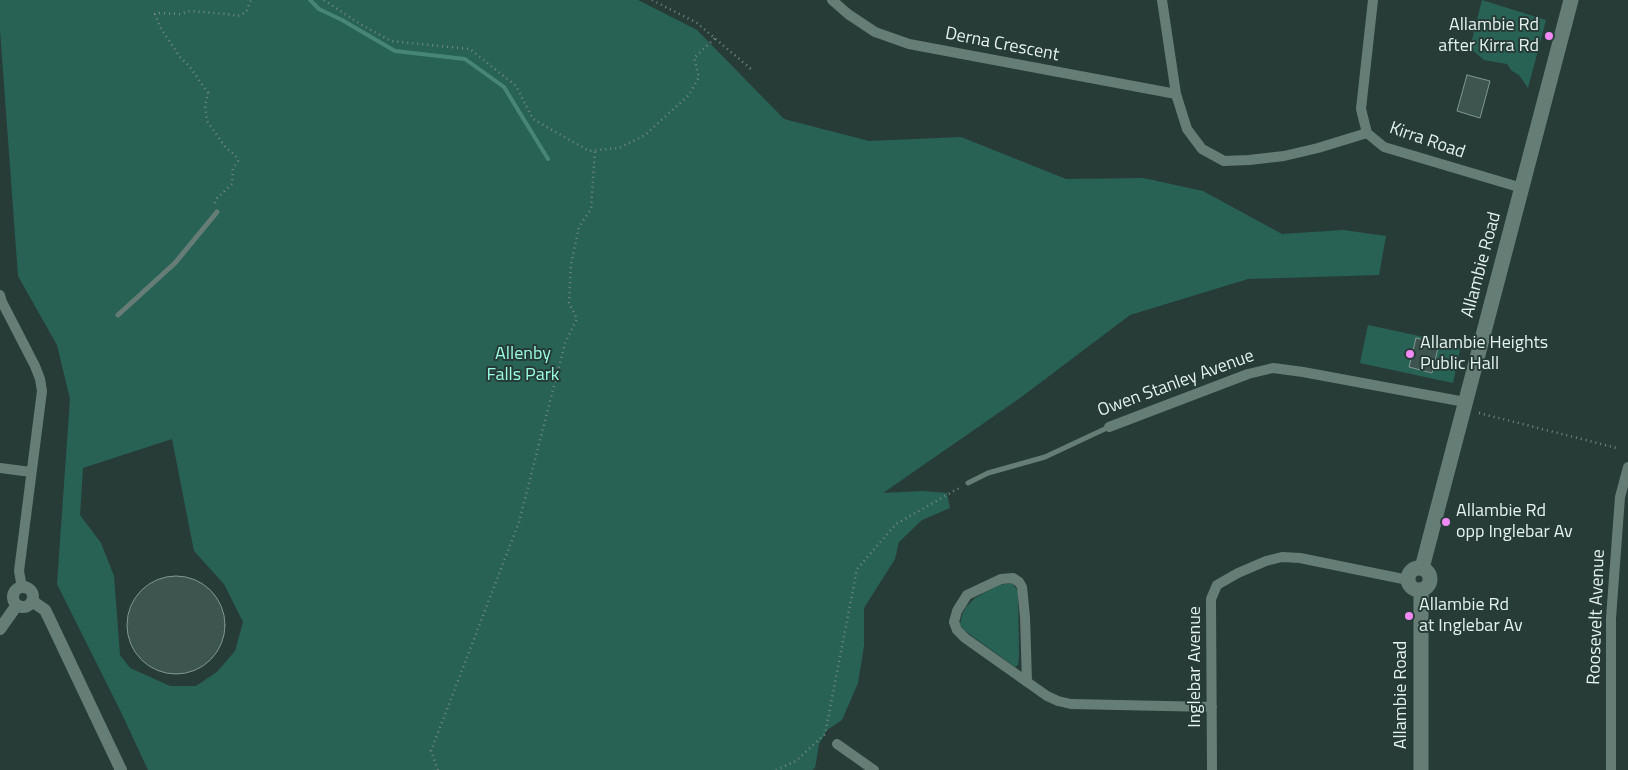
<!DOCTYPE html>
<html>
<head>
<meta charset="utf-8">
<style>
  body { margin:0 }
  canvas { display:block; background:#273c37 }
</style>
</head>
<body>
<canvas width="1628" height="770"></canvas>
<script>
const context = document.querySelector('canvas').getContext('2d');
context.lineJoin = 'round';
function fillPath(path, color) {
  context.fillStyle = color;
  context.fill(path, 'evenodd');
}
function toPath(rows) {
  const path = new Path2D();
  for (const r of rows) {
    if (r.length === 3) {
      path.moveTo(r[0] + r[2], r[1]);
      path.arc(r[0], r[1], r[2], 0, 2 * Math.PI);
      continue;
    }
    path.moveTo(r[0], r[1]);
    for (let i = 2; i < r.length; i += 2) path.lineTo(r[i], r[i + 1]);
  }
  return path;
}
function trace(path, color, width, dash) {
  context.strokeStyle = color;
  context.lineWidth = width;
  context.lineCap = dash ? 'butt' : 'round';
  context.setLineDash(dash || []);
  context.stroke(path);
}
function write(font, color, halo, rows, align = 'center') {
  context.font = font + ' "Titillium Web",sans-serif';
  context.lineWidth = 4;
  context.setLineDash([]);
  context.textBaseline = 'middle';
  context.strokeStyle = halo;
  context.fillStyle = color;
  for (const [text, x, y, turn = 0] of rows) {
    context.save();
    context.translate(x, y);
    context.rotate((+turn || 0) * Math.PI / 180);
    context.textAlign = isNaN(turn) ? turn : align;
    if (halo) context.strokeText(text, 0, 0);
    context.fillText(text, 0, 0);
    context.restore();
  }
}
fillPath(toPath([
  [0,0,638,0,697,30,784,119,869,141,961,137,1066,179,1143,178,1203,191,1282,234,1343,230,1386,236,1379,275,1248,279,1130,315,1020,398,883,493,923,491,947,493,950,508,922,520,899,542,895,559,864,608,864,646,858,683,842,720,827,730,825,734,819,744,815,768,812,770,148,770,121,712,57,584,70,399,57,345,18,276,0,30],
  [172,439,194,551,224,584,243,622,235,651,217,672,196,686,170,686,130,668,120,655,114,576,101,543,80,515,83,468],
  [1482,0,1546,20,1528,88,1519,75,1512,71,1507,64,1484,60,1470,48],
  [1368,325,1461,345,1453,383,1360,363],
  [1012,583,1018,591,1019,655,1018,665,1015,667,964,630,960,624,962,615,966,607,975,598,999,585]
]), '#286255');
trace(toPath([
  [310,0,319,9,342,20,395,51,465,59,504,87,548,159]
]), '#478677', 4);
const building = toPath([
  [1467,75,1490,81,1480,118,1457,111,1467,75],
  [1416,338,1439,344,1432,373,1409,367,1416,338],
  [176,625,49]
]);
fillPath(building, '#3e544e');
trace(building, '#809791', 1);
trace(toPath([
  [324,0,360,24,391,41,470,49,516,86,533,119,589,151,619,148,645,135,689,95,699,77,694,58,715,38],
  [652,0,697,23,751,69],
  [215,203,216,199,232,184,233,169,238,161,235,155,226,148,207,121,205,106,208,93,190,67,180,57,160,27,155,14,159,13,180,14,190,11,227,14,238,16,246,12,251,0],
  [1479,413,1617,448],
  [438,770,431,751,519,522,565,343,577,319,569,303,571,264,579,227,591,209,595,151],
  [776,770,796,761,825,734,857,569,896,524,961,487]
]), '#758783', 2.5, [1, 4]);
trace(toPath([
  [118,315,175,263,217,212],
  [968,483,988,473,1045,457,1109,427]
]), '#667d76', 5);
trace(toPath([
  [832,0,848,14,875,32,909,44,1176,94],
  [1162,0,1176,94,1187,129,1202,149,1224,161,1249,160,1284,156,1318,148,1367,133],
  [1373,0,1361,109,1367,133,1384,147,1522,188],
  [0,295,2,302,35,366,40,379,42,391,19,571,22,588],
  [1109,427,1248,374,1273,368,1303,372,1465,402],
  [0,468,31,472],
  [1027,682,1025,617,1022,587,1019,582,1013,578,1001,579,967,595,957,611,954,622,957,630,965,638,1047,696,1058,701,1071,704,1212,707],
  [837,744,874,770],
  [1212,770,1211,599,1217,585,1238,573,1266,561,1282,557,1300,558,1408,580],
  [1611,770,1611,618,1620,497,1628,467]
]), '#667d76', 10);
trace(toPath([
  [23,597,10],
  [32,601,45,610,49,618,121,770],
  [0,629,17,605]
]), '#667d76', 12);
trace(toPath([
  [1422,568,1571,0],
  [1419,579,11],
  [1421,590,1421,770]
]), '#667d76', 15);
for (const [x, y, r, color] of [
  [1549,36,5,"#f18af5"],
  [1410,354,5,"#f18af5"],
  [1446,522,5,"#f18af5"],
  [1409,616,5,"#f18af5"]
]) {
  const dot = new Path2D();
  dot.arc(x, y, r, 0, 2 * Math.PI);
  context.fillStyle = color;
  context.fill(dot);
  trace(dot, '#273c37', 2);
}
write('18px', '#e4f1ed', '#273c37', [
  ["Allambie Rd",1539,26,"right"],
  ["after Kirra Rd",1539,47,"right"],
  ["Allambie Heights",1420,344],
  ["Public Hall",1420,365],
  ["Allambie Rd",1456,512],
  ["opp Inglebar Av",1456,533],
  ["Allambie Rd",1419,606],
  ["at Inglebar Av",1419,627]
], 'left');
write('18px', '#e4f1ed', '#273c37', [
  ["Derna Crescent",1002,45,11],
  ["Kirra Road",1427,141,19],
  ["Allambie Road",1482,265,-75],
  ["Owen Stanley Avenue",1176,384,-20],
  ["Roosevelt Avenue",1597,617,-88],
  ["Inglebar Avenue",1196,667,-90],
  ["Allambie Road",1402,695,-90]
]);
write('18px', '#99fbe2', '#273c37', [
  ["Allenby",523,355],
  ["Falls Park",523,376]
]);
</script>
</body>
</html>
